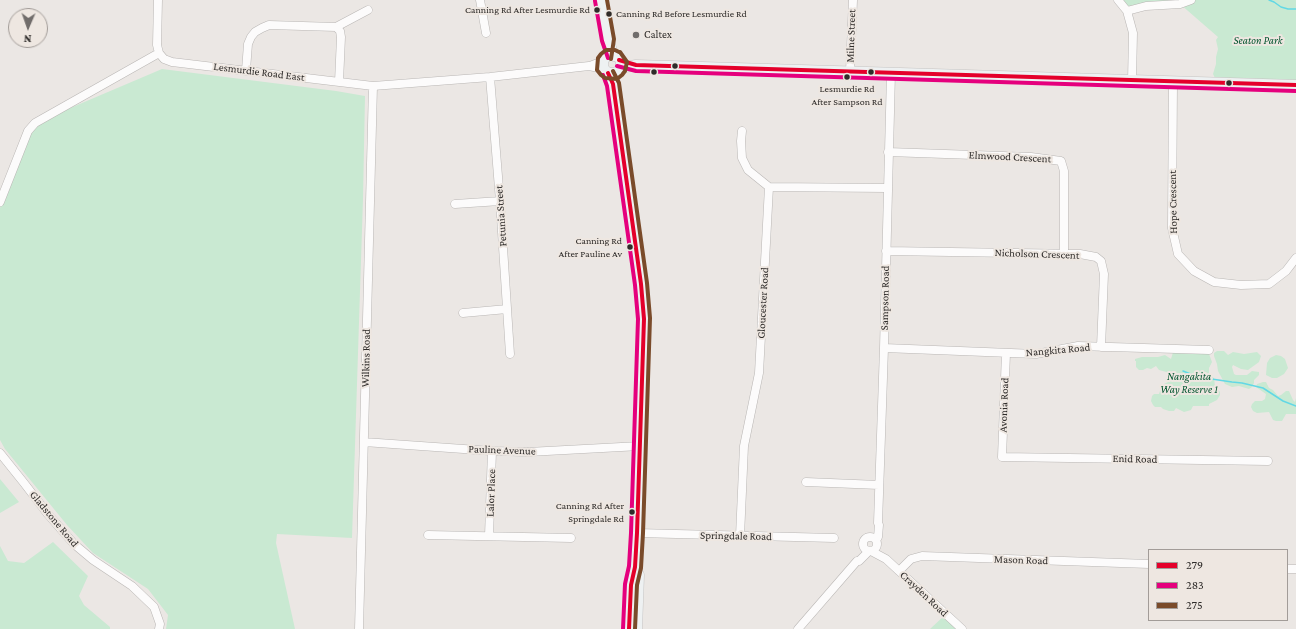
<!DOCTYPE html>
<html>
<head>
<meta charset="utf-8">
<style>
  body { margin:0 }
  #map { position:relative; width:1296px; height:629px; overflow:hidden; background:#ebe7e4; font-family:"Crimson Pro",serif }
  canvas { display:block }
  .legend { position:absolute; left:1148px; top:549px; width:140px; height:72px; box-sizing:border-box; background:#eee7e1; border:1px solid #a29c98; margin:0; padding:5px 7px; list-style:none; font-size:12px; color:#2f2c2a }
  .legend li { display:flex; align-items:center; gap:8px; height:20px }
  .legend b { width:20px; border:1px solid #a29c98 }
  .north { position:absolute; left:8px; top:8px; width:40px; height:40px; box-sizing:border-box; background:#eee7e1; border:1px solid #a29c98; border-radius:50%; rotate:182deg; font-size:11px; font-weight:700; line-height:16px; text-align:center; color:#2f2c2a }
  .north::after { content:''; display:block; margin:auto; width:14px; height:18px; background:#716d6b; clip-path:polygon(50% 0,100% 100%,50% 72%,0 100%) }
</style>
</head>
<body>
<div id="map">
<canvas width="1296" height="629"></canvas>
<ul class="legend">
<li><b style="height:5px;background:#e4002b"></b>279</li>
<li><b style="height:5px;background:#e5007d"></b>283</li>
<li><b style="height:5px;background:#7a4b2a"></b>275</li>
</ul>
<div class="north">N</div>
</div>
<script>
const context = document.querySelector('canvas').getContext('2d');
context.lineJoin = 'round';
function fillPath(path, color) {
  context.fillStyle = color;
  context.fill(path, 'evenodd');
}
function toPath(rows) {
  const path = new Path2D();
  for (const r of rows) {
    if (r.length === 3) {
      path.moveTo(r[0] + r[2], r[1]);
      path.arc(r[0], r[1], r[2], 0, 2 * Math.PI);
      continue;
    }
    path.moveTo(r[0], r[1]);
    for (let i = 2; i < r.length; i += 2) path.lineTo(r[i], r[i + 1]);
  }
  return path;
}
function trace(path, color, width, dash) {
  context.strokeStyle = color;
  context.lineWidth = width;
  context.lineCap = dash ? 'butt' : 'round';
  context.setLineDash(dash || []);
  context.stroke(path);
}
function write(font, color, halo, rows, align = 'center') {
  context.font = font + ' "Crimson Pro",serif';
  context.lineWidth = 4;
  context.setLineDash([]);
  context.textBaseline = 'middle';
  context.strokeStyle = halo;
  context.fillStyle = color;
  for (const [text, x, y, turn = 0] of rows) {
    context.save();
    context.translate(x, y);
    context.rotate((+turn || 0) * Math.PI / 180);
    context.textAlign = isNaN(turn) ? turn : align;
    if (halo) context.strokeText(text, 0, 0);
    context.fillText(text, 0, 0);
    context.restore();
  }
}
fillPath(toPath([
  [1118,0,1296,0,1296,85,1216,80,1213,74,1216,64,1216,57,1218,49,1216,40,1218,37,1180,4,1127,11],
  [162,69,336,91,365,96,363,199,352,538,277,534,276,543,295,629,166,629,168,615,148,589,93,553,67,525,5,449,0,440,0,208,35,123],
  [1174,349,1209,350,1209,354,1212,362,1209,368,1209,375,1214,378,1215,386,1220,392,1220,395,1217,400,1209,404,1209,406,1193,406,1191,410,1184,412,1176,408,1174,411,1169,411,1163,409,1161,407,1155,407,1153,405,1151,401,1152,396,1154,394,1159,394,1162,385,1168,382,1170,373,1159,370,1156,366,1151,369,1147,368,1143,370,1139,370,1136,367,1136,361,1135,361,1135,359,1142,357,1158,357,1165,355,1171,359],
  [1217,351,1224,351,1228,355,1233,352,1244,354,1257,352,1261,356,1259,362,1248,370,1241,369,1233,365,1232,367,1234,374,1236,375,1247,375,1252,371,1259,372,1259,375,1254,380,1254,383,1252,387,1249,389,1239,386,1232,387,1225,384,1218,371,1217,364,1214,356,1214,353],
  [1276,355,1281,356,1285,359,1288,368,1284,374,1277,378,1272,378,1266,375,1267,363,1270,358],
  [1263,382,1266,382,1269,388,1273,390,1278,396,1281,395,1286,391,1289,391,1293,400,1295,402,1296,398,1296,414,1286,414,1282,421,1276,421,1273,420,1269,412,1257,413,1253,411,1251,407,1252,404,1255,401,1262,401,1265,399,1266,394,1256,387,1257,384],
  [0,479,19,502,0,513],
  [53,542,88,576,79,596,84,605,110,627,110,629,0,629,0,546,8,561,24,563],
  [945,615,961,629,930,629]
]), '#c9e9d2');
trace(toPath([
  [1269,0,1274,2,1281,7,1288,9,1296,9],
  [1183,371,1198,377,1232,382,1242,383,1263,388,1283,401,1296,406]
]), '#62d8e5', 1.5);
const minor = toPath([
  [158,0,157,45,159,53],
  [480,0,486,33],
  [1118,0,1127,11,1133,33,1132,81],
  [1127,11,1146,6,1180,4,1191,0],
  [590,66,603,61],
  [246,70,248,44,251,37,255,32,262,28,269,25,336,27],
  [850,72,853,0],
  [490,77,500,201,510,354],
  [339,82,341,37,340,31,336,27,368,10],
  [1173,82,1172,228,1178,254,1194,271,1214,282,1241,285,1269,284,1286,271,1296,258],
  [742,131,741,141,742,158,748,170,769,187],
  [888,152,1031,157,1061,161,1064,171,1064,254],
  [0,202,28,131,35,123,159,53,164,59,172,62,373,86,490,77,589,66,604,69],
  [455,204,500,201],
  [886,251,1080,254,1096,257,1101,261,1104,274,1101,347],
  [463,313,507,309],
  [884,348,1036,354,1078,346,1209,350],
  [1006,353,1002,457,1268,461],
  [364,442,492,451,528,452,640,446],
  [0,453,24,483,47,513,74,544,93,560,132,586,154,607,160,624,159,629],
  [806,482,879,485],
  [637,533,834,538],
  [428,535,571,538],
  [489,536,492,451],
  [740,536,744,446,759,373,769,187,887,188],
  [870,544,7],
  [876,540,878,537,879,525,878,523,884,348,891,73],
  [871,551,886,559,962,629],
  [1287,569,1296,569],
  [899,571,911,559,922,556,1149,564],
  [359,629,373,86],
  [798,629,857,561,859,561,869,551]
]);
const major = toPath([
  [601,0,608,39,614,56],
  [612,64,9],
  [620,68,636,65,1296,85],
  [608,73,613,84,641,284,644,319,637,533,635,567,632,576,631,585,629,629],
  [635,567,639,575,637,629]
]);
trace(minor, '#b9b6b4', 9);
trace(major, '#c6c4c3', 11);
trace(minor, '#fcfbfb', 8);
trace(major, '#eef1f2', 10);
trace(toPath([
  [619,60,636,65,1296,85],
  [608,73,613,84,641,284,644,319,637,533,635,567,631,585,629,629]
]), '#e4002b', 4);
trace(toPath([
  [595,1,602,41,608,58],
  [617,66,636,71,1296,91],
  [603,75,607,86,635,285,638,319,631,533,629,566,625,584,623,629]
]), '#e5007d', 4);
trace(toPath([
  [607,0,614,39,611,59],
  [619,52,615,50,606,50,601,54,598,58,597,70,601,75,605,78,617,79,622,75,625,71,627,62,620,52],
  [613,71,619,83,647,283,650,318,643,533,641,568,637,585,635,629]
]), '#7a4b2a', 4);
for (const [x, y, r, color] of [
  [597,10,3.5,"#2f2c2a"],
  [609,14,3.5,"#2f2c2a"],
  [636,35,4,"#716d6b"],
  [675,66,3.5,"#2f2c2a"],
  [654,72,3.5,"#2f2c2a"],
  [871,72,3.5,"#2f2c2a"],
  [847,77,3.5,"#2f2c2a"],
  [1229,83,3.5,"#2f2c2a"],
  [630,247,3.5,"#2f2c2a"],
  [632,512,3.5,"#2f2c2a"]
]) {
  const dot = new Path2D();
  dot.arc(x, y, r, 0, 2 * Math.PI);
  context.fillStyle = color;
  context.fill(dot);
  trace(dot, '#eee7e1', 1.5);
}
write('10px', '#2f2c2a', '#eee7e1', [
  ["Canning Rd After Lesmurdie Rd",590,10],
  ["Canning Rd Before Lesmurdie Rd",616,14,"left"],
  ["Lesmurdie Rd",847,89,"center"],
  ["After Sampson Rd",847,102,"center"],
  ["Canning Rd",622,241],
  ["After Pauline Av",622,254],
  ["Canning Rd After",624,506],
  ["Springdale Rd",624,519]
], 'right');
write('11px', '#2f2c2a', '#eee7e1', [
  ["Caltex",644,35]
], 'left');
write('11px', '#2f2c2a', '#eee7e1', [
  ["Milne Street",851,36,-88],
  ["Lesmurdie Road East",259,72,7],
  ["Elmwood Crescent",1010,157,3],
  ["Hope Crescent",1173,202,-91],
  ["Petunia Street",501,216,-94],
  ["Nicholson Crescent",1037,254,2],
  ["Sampson Road",885,298,-89],
  ["Gloucester Road",763,303,-87],
  ["Nangkita Road",1058,350,-5],
  ["Wilkins Road",366,358,-89],
  ["Avonia Road",1004,405,-88],
  ["Pauline Avenue",502,450,2],
  ["Enid Road",1135,459,1],
  ["Lalor Place",491,493,-88],
  ["Gladstone Road",54,519,50],
  ["Springdale Road",736,536,1],
  ["Mason Road",1021,560,2],
  ["Crayden Road",924,594,43]
]);
write('italic 11px', '#02552f', '#eee7e1', [
  ["Seaton Park",1258,41],
  ["Nangakita",1189,377],
  ["Way Reserve 1",1189,390]
]);
</script>
</body>
</html>
